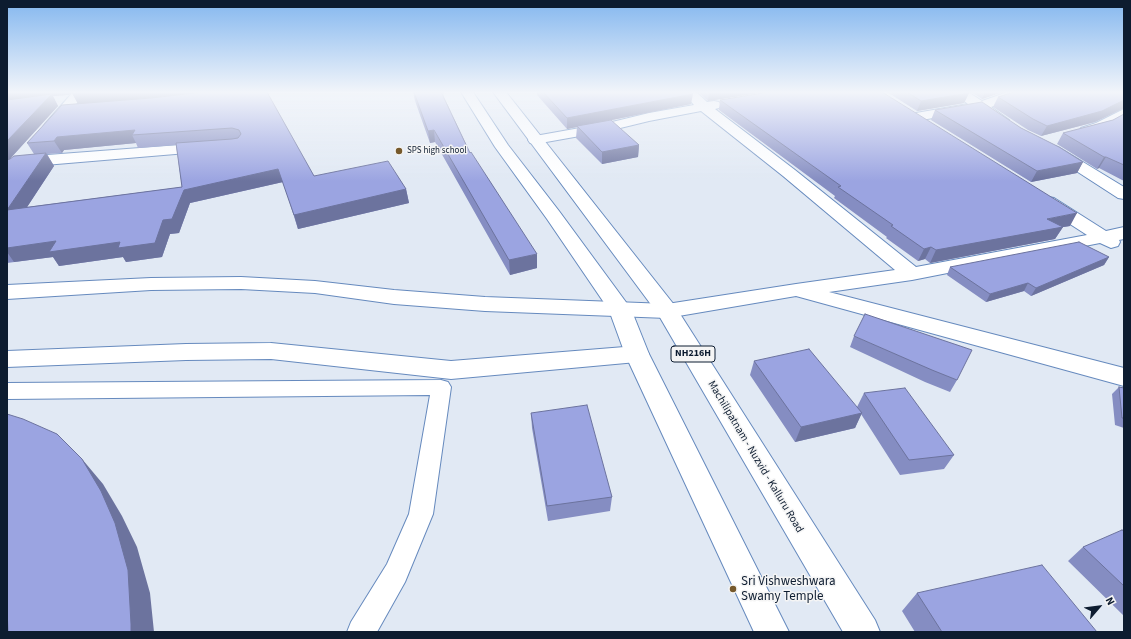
<!DOCTYPE html>
<html>
<head>
<meta charset="utf-8">
<style>
  body { margin:0 }
  #map { position:relative; width:1131px; height:639px; overflow:hidden; background:#e1e9f4; font-family:"Source Sans 3",sans-serif }
  canvas { display:block }
  .frame { position:absolute; inset:0; border:8px solid #0d1c30; pointer-events:none }
  .north { position:absolute; left:1079px; top:587px; width:40px; height:40px; -webkit-text-stroke:3px #f5f5f5; paint-order:stroke; rotate:62deg; font-size:11px; font-weight:700; line-height:16px; text-align:center; color:#0d1c30 }
  .north::after { content:''; display:block; margin:auto; width:14px; height:18px; background:#0d1c30; clip-path:polygon(50% 0,100% 100%,50% 72%,0 100%) }
</style>
</head>
<body>
<div id="map">
<canvas width="1131" height="639"></canvas>
<div class="frame"></div>
<div class="north">N</div>
</div>
<script>
const context = document.querySelector('canvas').getContext('2d');
context.lineJoin = 'round';
function toPath(rows) {
  const path = new Path2D();
  for (const r of rows) {
    path.moveTo(r[0], r[1]);
    for (let i = 2; i < r.length; i += 2) path.lineTo(r[i], r[i + 1]);
  }
  return path;
}
function trace(path, color, width, dash) {
  context.strokeStyle = color;
  context.lineWidth = width;
  context.lineCap = dash ? 'butt' : 'round';
  context.setLineDash(dash || []);
  context.stroke(path);
}
function fillPath(path, color) {
  context.fillStyle = color;
  context.fill(path, 'evenodd');
}
function write(font, color, halo, rows, align = 'center') {
  context.font = font + ' "Source Sans 3",sans-serif';
  context.lineWidth = 3;
  context.setLineDash([]);
  context.textBaseline = 'middle';
  context.strokeStyle = halo;
  context.fillStyle = color;
  for (const [text, x, y, turn = 0] of rows) {
    context.save();
    context.translate(x, y);
    context.rotate((+turn || 0) * Math.PI / 180);
    context.textAlign = isNaN(turn) ? turn : align;
    if (halo) context.strokeText(text, 0, 0);
    context.fillText(text, 0, 0);
    context.restore();
  }
}
const service = toPath([
  [441,380,448,382,451,387,433,514,405,582,377,632,347,632,351,622,387,564,409,514,430,395,7,399,7,383,441,380]
]);
const minor = toPath([
  [73,92,86,92,55,130,50,131,45,130,43,127,45,124,73,92],
  [683,92,696,92,707,102,714,101,719,102,721,105,719,108,715,109,795,170,916,267,1087,235,1042,206,1039,202,1042,198,1048,197,1054,198,1106,231,1124,227,1124,239,1119,240,1120,242,1118,246,1111,248,1100,243,912,280,829,292,1124,368,1124,386,796,296,667,318,485,311,394,304,315,293,241,289,151,290,7,299,7,285,151,278,241,277,315,281,394,290,485,297,667,304,796,284,895,270,783,176,701,111,649,121,608,131,535,144,530,143,528,140,530,137,535,136,608,123,649,113,694,105,683,92],
  [953,92,968,92,982,101,1008,92,1027,92,1026,95,991,107,1009,120,1007,123,1002,124,997,123,978,110,916,121,911,120,909,117,911,114,916,113,968,104,953,92],
  [1124,109,1124,119,1106,129,1086,135,1081,134,1079,131,1081,128,1096,123,1124,109],
  [206,143,211,145,214,148,211,151,21,167,15,165,13,162,15,159,21,157,206,143],
  [1055,146,1060,148,1124,187,1124,199,1118,198,1050,154,1047,151,1050,148,1055,146],
  [271,343,451,361,637,346,645,348,649,354,645,360,637,362,451,379,271,359,186,360,7,367,7,351,186,344,271,343]
]);
const trunk = toPath([
  [461,92,473,92,508,145,559,211,631,309,649,354,789,632,754,632,625,354,609,310,547,219,495,147,461,92],
  [493,92,506,92,675,306,875,620,880,632,843,632,658,314,493,92]
]);
trace(service, '#668abe', 2);
trace(minor, '#668abe', 2);
trace(trunk, '#668abe', 2);
fillPath(service, '#fff');
fillPath(minor, '#fff');
fillPath(trunk, '#fff');
fillPath(toPath([
  [7,92,69,95,53,96,58,106,9,160,34,154,27,143,78,103,72,93,267,92,314,176,406,189,409,203,298,229,283,182,190,203,179,233,170,234,162,257,126,262,123,257,59,266,53,257,7,263],
  [136,143,138,148,176,145,182,187,27,207,54,166,47,154,62,153,64,150],
  [413,92,443,92,444,97,470,153,537,268,510,275,435,142,430,143,415,101],
  [537,92,691,92,691,104,607,121,639,145,638,157,602,164,576,138,577,127,567,129,537,95],
  [698,92,765,92,708,101],
  [887,92,968,92,969,93,964,103,917,111],
  [971,92,1003,92,982,99],
  [1124,92,1124,108,1095,122,1041,136,1028,130,993,107,998,97],
  [720,100,1070,226,1063,227,1055,239,930,263,925,259,918,261,886,238,887,237,834,198,835,196,719,110],
  [935,110,1021,128,1083,162,1077,173,1031,182,931,120],
  [1124,114,1124,181,1099,168,1097,169,1057,144,1063,133,1113,120],
  [1109,257,1104,265,1031,296,1024,291,986,302,947,275,950,267],
  [854,336,957,380,950,392,925,382,850,347],
  [754,361,857,407,864,393,954,455,944,469,900,475,861,414,855,428,795,442,750,375],
  [1119,387,1124,388,1124,428,1115,425,1112,394],
  [531,413,612,497,610,511,548,521,532,428],
  [1124,531,1124,616,1068,561,1083,547],
  [917,593,1097,632,915,632,902,611]
]), '#858dc2');
fillPath(toPath([
  [7,92,72,92,69,95,53,96,58,106,7,162],
  [80,92,207,92,207,93,78,104,72,93],
  [709,92,765,92,708,101],
  [985,92,1003,92,982,99],
  [969,93,964,103,917,111,921,101],
  [693,94,691,104,567,129,567,118],
  [1124,100,1124,108,1095,122,1041,136,1047,126],
  [135,130,132,135,136,143,64,150,62,153,54,141,57,137],
  [434,130,435,142,430,143,428,131],
  [639,145,638,157,602,164,602,152],
  [46,153,54,166,16,224,7,210],
  [1104,157,1106,157,1099,168,1097,169],
  [1083,162,1077,173,1031,182,1037,171],
  [278,169,283,182,190,203,179,233,170,234,162,257,126,262,123,257,59,266,53,257,14,262,7,252,7,248,56,241,163,220,184,190],
  [406,189,409,203,298,229,294,215],
  [1077,213,1070,226,1057,228,1063,227,1055,239,930,263,936,250,1047,219],
  [931,247,925,259,918,261,924,249],
  [537,254,537,268,510,275,509,260],
  [1109,257,1104,265,1031,296,1036,288],
  [1028,283,1024,291,986,302,990,294],
  [862,413,855,428,795,442,801,427],
  [82,459,103,484,122,516,137,547,150,593,154,632,131,632]
]), '#6c739e');
const building = toPath([
  [204,92,267,92,314,176,388,161,406,189,294,215,278,169,184,190,172,219,163,220,155,243,118,248,120,242,49,252,56,241,7,248,7,160,10,159,14,156,46,153,7,210,182,187,176,143,232,139,238,138,241,134,239,130,232,128,132,135,135,130,57,137,54,141,27,143,62,105,151,98,204,92],
  [414,92,442,92,442,94,470,153,471,152,537,254,509,260,434,130,428,131,414,92],
  [543,92,691,92,693,94,567,118,543,92],
  [769,92,882,92,1077,213,1047,219,1063,227,936,250,931,247,924,249,891,226,893,225,838,187,841,186,720,100,769,92],
  [907,92,968,92,969,93,921,101,907,92],
  [1014,92,1124,92,1124,100,1102,111,1047,126,1033,119,998,97,1014,92],
  [52,94,7,141,7,100,52,94],
  [982,102,1021,128,1059,147,1083,162,1037,171,935,110,982,102],
  [1124,114,1124,165,1106,157,1104,157,1063,133,1113,120,1124,114],
  [611,120,639,145,602,152,577,126,611,120],
  [1079,242,1109,257,1036,288,1028,283,990,294,950,267,1079,242],
  [865,314,972,350,957,380,932,370,854,336,865,314],
  [809,349,862,413,801,427,754,361,809,349],
  [1119,387,1124,388,1124,418,1122,418,1119,387],
  [905,388,954,455,909,460,864,393,905,388],
  [587,405,612,497,547,506,531,413,587,405],
  [7,414,23,419,57,434,82,459,101,491,115,523,128,570,131,624,131,632,8,632,7,609,7,414],
  [1122,530,1124,531,1124,586,1083,547,1122,530],
  [1042,565,1097,632,942,632,917,593,1042,565]
]);
fillPath(building, '#9ba4e1');
trace(building, '#6c739e', 1);
const sky = context.createLinearGradient(0, 0, 0, 181);
sky.addColorStop(0, '#84b7ef');
sky.addColorStop(0.51, '#f2f5fa');
sky.addColorStop(1, '#f2f5fa00');
context.fillStyle = sky;
context.fillRect(0, 0, 1131, 181);
for (const [x, y, r, color] of [
  [399,151,4,"#76592c"],
  [733,589,4,"#76592c"]
]) {
  const dot = new Path2D();
  dot.arc(x, y, r, 0, 2 * Math.PI);
  context.fillStyle = color;
  context.fill(dot);
  trace(dot, '#f5f5f5', 1.5);
}
write('9px', '#0d1c30', '#f5f5f5', [
  ["SPS high school",407,151]
], 'left');
for (const [x, y, w] of [
  [693,354,44]
]) {
  const box = new Path2D();
  box.roundRect(x - w / 2, y - 8, w, 16, 3);
  context.fillStyle = '#f5f5f5';
  context.fill(box);
  trace(box, '#0d1c30', 1);
}
write('bold 10px', '#0d1c30', null, [
  ["NH216H",693,354]
]);
write('11px', '#0d1c30', '#f5f5f5', [
  ["Machilipatnam - Nuzvid - Kalluru Road",755,457,59]
]);
write('13px', '#0d1c30', '#f5f5f5', [
  ["Sri Vishweshwara",741,582],
  ["Swamy Temple",741,597]
], 'left');
</script>
</body>
</html>
